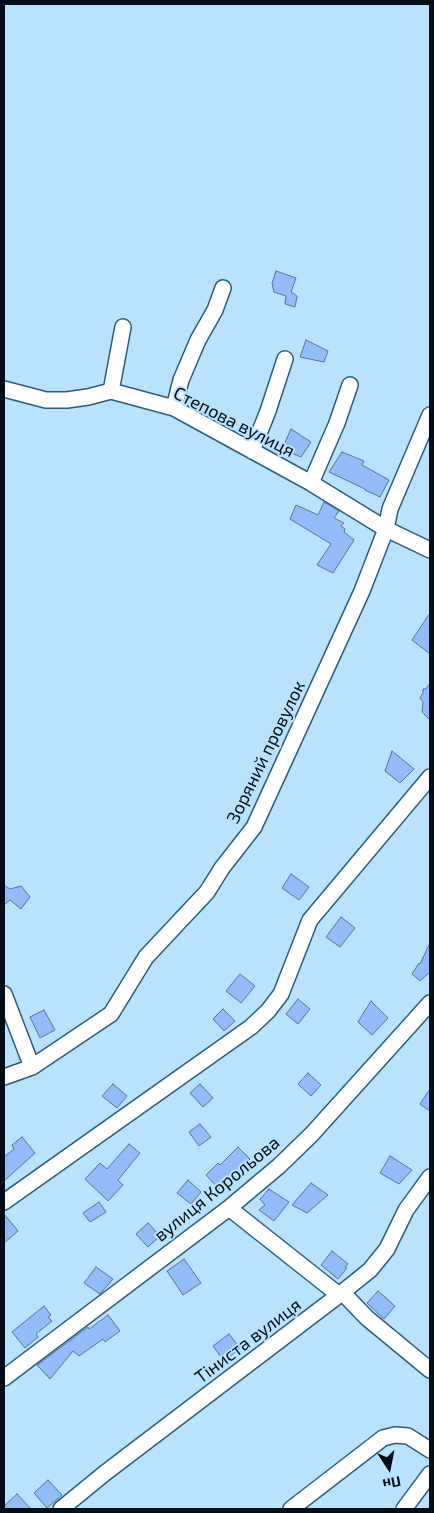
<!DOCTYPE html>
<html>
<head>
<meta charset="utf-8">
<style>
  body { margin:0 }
  #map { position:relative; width:434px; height:1513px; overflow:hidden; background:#b8e2fd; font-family:"Exo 2",sans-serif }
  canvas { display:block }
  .frame { position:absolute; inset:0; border:5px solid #000d19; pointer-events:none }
  .north { position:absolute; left:364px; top:1443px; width:50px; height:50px; -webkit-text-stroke:4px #b8e2fd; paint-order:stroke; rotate:169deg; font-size:14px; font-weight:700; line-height:20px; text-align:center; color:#000d19 }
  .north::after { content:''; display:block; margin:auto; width:18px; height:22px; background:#000d19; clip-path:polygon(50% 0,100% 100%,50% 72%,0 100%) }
</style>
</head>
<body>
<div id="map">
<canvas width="434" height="1513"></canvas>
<div class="frame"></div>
<div class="north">Пн</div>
</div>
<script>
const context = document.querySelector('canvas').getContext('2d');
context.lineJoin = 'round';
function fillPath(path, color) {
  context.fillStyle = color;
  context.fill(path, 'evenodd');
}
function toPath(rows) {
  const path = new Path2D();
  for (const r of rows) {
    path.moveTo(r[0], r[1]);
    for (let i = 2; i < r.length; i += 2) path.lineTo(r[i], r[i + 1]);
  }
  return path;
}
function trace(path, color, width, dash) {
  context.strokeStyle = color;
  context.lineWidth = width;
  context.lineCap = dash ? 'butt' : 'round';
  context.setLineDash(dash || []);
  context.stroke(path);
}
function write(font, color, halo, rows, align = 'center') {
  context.font = font + ' "Exo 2",sans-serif';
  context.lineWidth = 4;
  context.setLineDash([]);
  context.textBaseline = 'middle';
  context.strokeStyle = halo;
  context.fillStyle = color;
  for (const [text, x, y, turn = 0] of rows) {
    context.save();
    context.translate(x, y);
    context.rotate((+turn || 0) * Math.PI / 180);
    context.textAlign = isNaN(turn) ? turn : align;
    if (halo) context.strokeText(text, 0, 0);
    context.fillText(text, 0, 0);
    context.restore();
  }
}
const building = toPath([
  [276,271,296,278,291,292,297,296,295,307,285,304,286,296,274,292,272,283,276,271],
  [306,340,328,351,324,362,300,357,306,340],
  [291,429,311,442,301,457,282,449,291,429],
  [342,452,364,461,362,465,389,480,380,497,365,490,365,489,329,472,342,452],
  [324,502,339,511,334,518,344,523,341,526,345,529,344,532,354,540,333,573,317,565,331,544,290,519,296,505,318,515,324,502],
  [430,613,430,654,412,640,430,613],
  [430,683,430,720,422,712,423,702,420,698,423,693,423,689,426,689,430,683],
  [392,751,414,769,400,783,385,771,392,751],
  [291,874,309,887,299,900,282,888,291,874],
  [4,885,10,889,21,886,30,897,21,909,10,900,4,905,4,885],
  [341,917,355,928,340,947,326,937,341,917],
  [430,943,430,972,420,981,412,974,419,963,420,964,430,943],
  [240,974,255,986,241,1003,226,991,240,974],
  [298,999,310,1009,298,1024,286,1014,298,999],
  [371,1001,388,1018,372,1035,358,1022,371,1001],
  [223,1009,235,1021,224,1031,213,1019,223,1009],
  [44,1010,55,1030,40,1038,30,1017,44,1010],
  [308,1073,321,1085,311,1096,298,1084,308,1073],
  [113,1084,127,1096,117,1108,102,1096,113,1084],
  [200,1084,213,1098,203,1107,190,1093,200,1084],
  [430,1089,430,1111,420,1104,430,1089],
  [200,1124,211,1137,199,1146,189,1132,200,1124],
  [22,1137,35,1153,4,1181,4,1157,14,1149,12,1145,22,1137],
  [129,1144,140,1153,118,1180,123,1185,108,1201,85,1179,100,1163,107,1169,129,1144],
  [238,1147,250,1159,219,1189,206,1175,218,1163,220,1165,238,1147],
  [390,1156,412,1170,399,1184,380,1173,390,1156],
  [188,1180,201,1192,191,1204,177,1193,188,1180],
  [311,1183,328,1195,307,1213,292,1205,311,1183],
  [269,1189,289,1202,274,1221,259,1210,265,1205,260,1199,269,1189],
  [99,1202,106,1212,90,1222,83,1213,99,1202],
  [4,1214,18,1231,4,1243,4,1214],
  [148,1223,160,1236,148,1247,136,1234,148,1223],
  [332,1251,348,1264,345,1267,347,1268,338,1279,321,1265,332,1251],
  [184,1259,201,1283,183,1295,167,1271,184,1259],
  [96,1267,113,1279,100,1294,84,1283,96,1267],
  [378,1291,395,1306,384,1319,367,1303,378,1291],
  [44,1306,51,1315,48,1317,52,1321,36,1334,38,1337,25,1348,12,1332,44,1306],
  [108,1315,120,1331,105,1342,103,1339,79,1356,73,1351,50,1379,37,1365,88,1327,89,1329,108,1315],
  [229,1334,240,1348,224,1361,213,1346,229,1334],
  [48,1480,62,1495,47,1508,34,1493,48,1480],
  [17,1494,31,1509,4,1509,4,1506,17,1494]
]);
fillPath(building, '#92bcf8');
trace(building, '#547199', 1);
const minor = toPath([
  [4,389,46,400,67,400,88,397,111,391,174,408,311,483,386,529,430,550],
  [111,391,123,327],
  [174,408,181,380,198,340,215,310,223,288],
  [252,451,268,411,285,359],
  [311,483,337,423,350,385],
  [4,994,32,1067],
  [4,1077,32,1067,111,1014,146,957,207,892,222,868,254,827,362,591,386,529,390,509,430,415],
  [4,1202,251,1027,268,1011,281,994,310,920,430,777],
  [229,1208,339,1295],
  [342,1292,367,1318,430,1370],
  [4,1378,229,1208,279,1166,312,1134,430,1003],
  [61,1509,105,1473,339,1295,370,1270,387,1249,406,1210,430,1177],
  [291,1509,383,1438,395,1435,408,1436,430,1450],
  [404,1509,430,1474]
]);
trace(minor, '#2a5d7a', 18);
trace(minor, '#fff', 15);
write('18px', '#000d19', '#b8e2fd', [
  ["Степова вулиця",234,422,27],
  ["Зоряний провулок",266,752,-64],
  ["вулиця Корольова",217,1189,-39],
  ["Тіниста вулиця",248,1341,-37]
]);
</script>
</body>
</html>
